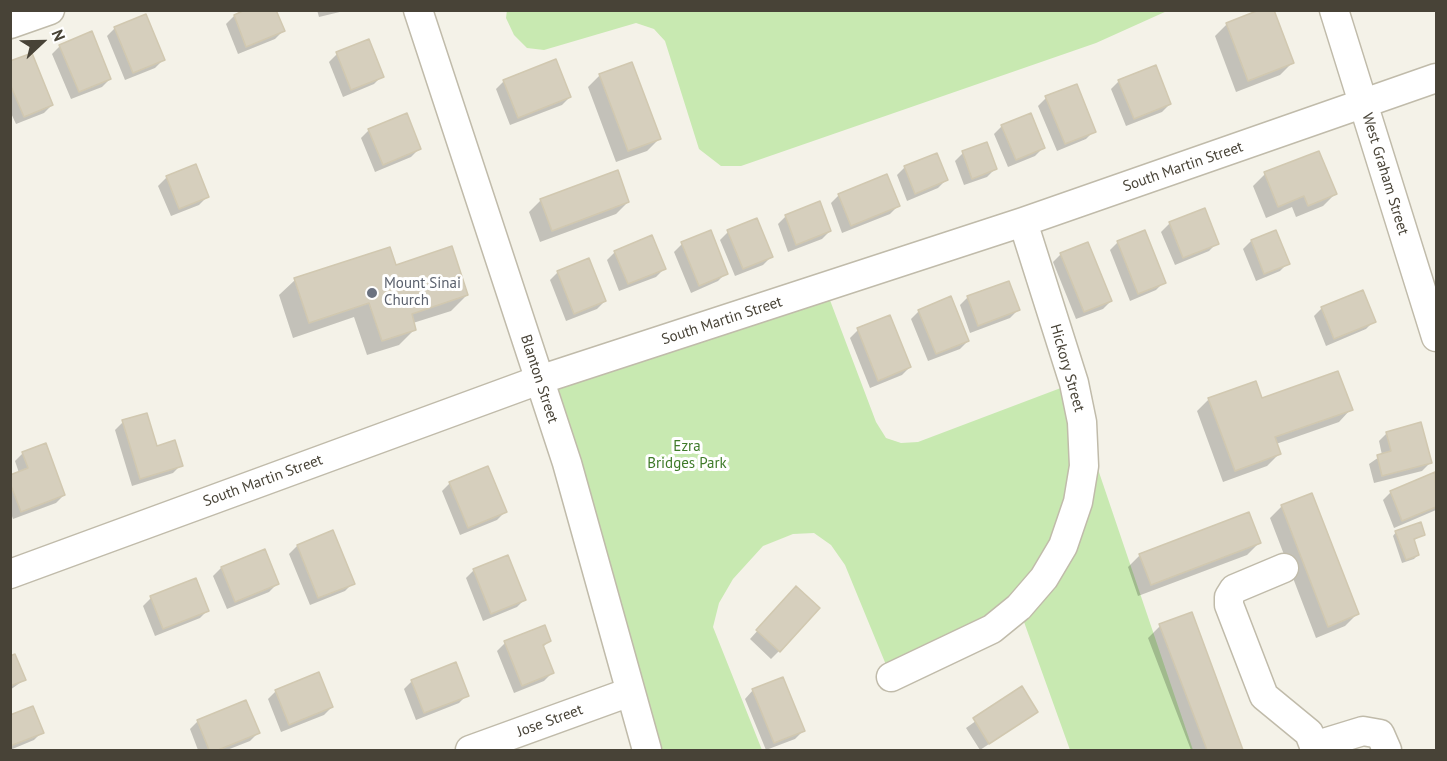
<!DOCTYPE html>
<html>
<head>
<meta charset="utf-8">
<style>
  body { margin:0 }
  #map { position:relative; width:1447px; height:761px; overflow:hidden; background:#f4f2e8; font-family:"PT Sans",sans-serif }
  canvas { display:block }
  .frame { position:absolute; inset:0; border:12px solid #484337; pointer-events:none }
  .north { position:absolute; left:12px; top:12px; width:60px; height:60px; -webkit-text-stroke:4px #fff; paint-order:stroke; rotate:68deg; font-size:16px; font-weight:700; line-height:24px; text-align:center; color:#484337 }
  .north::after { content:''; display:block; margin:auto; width:21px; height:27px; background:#484337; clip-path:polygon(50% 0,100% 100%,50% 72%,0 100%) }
</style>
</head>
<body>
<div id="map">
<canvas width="1447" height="761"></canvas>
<div class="frame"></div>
<div class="north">N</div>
</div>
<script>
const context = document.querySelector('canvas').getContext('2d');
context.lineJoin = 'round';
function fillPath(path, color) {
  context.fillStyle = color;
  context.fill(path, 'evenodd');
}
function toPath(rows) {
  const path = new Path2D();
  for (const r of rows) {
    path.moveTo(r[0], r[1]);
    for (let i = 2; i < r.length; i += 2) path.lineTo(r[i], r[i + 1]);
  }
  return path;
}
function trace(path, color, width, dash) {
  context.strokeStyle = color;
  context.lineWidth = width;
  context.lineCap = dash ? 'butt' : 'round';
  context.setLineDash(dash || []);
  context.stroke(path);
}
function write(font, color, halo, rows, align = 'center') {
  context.font = font + ' "PT Sans",sans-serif';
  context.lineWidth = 6;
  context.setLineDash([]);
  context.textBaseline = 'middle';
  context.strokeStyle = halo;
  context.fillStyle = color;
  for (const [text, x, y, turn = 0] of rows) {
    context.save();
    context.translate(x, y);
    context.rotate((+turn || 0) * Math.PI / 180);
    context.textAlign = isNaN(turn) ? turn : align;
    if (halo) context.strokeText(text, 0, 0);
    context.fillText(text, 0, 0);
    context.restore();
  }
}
fillPath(toPath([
  [507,10,1167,10,1167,11,1096,43,741,166,721,166,699,149,665,41,654,29,636,23,544,50,527,48,514,35,506,18],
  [825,287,876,422,886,438,901,443,918,442,1074,383,1082,422,1193,750,1070,750,1019,608,891,677,845,565,831,545,814,533,793,534,763,546,733,579,719,603,713,627,762,750,647,750,539,380]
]), '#c8e9b1');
fillPath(toPath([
  [249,10,283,31,275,39,238,54,226,24,234,16],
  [317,10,348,10,319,17],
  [1227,24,1292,63,1280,75,1236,92,1215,36],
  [115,28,163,60,155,68,125,80,107,36],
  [60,46,110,79,102,87,71,99,52,54],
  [337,54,382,76,374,84,343,97,329,62],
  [10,63,52,105,44,113,16,124,10,111],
  [600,75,659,139,647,151,616,162,588,87],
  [504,81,570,97,562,105,510,125,496,89],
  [1119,81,1170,104,1162,112,1126,126,1111,89],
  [1046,98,1094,131,1086,139,1057,151,1038,106],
  [1002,126,1043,148,1035,156,1008,167,994,134],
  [369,130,419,149,411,157,375,172,361,138],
  [986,144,995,169,987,177,964,185,955,161,963,153],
  [195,166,207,197,199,205,171,216,158,186,166,178],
  [905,167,946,180,938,188,907,201,897,175],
  [1265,174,1335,194,1323,206,1296,217,1292,207,1266,218,1253,186],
  [886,176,898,206,890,214,842,233,831,203,839,195],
  [541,200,628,202,616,214,540,242,529,212],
  [1204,210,1217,243,1209,251,1175,265,1161,232,1169,224],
  [786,216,830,231,822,239,788,252,778,224],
  [728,232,771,257,763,265,735,276,720,240],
  [1275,232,1288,263,1280,271,1256,281,1243,249,1251,241],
  [1118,242,1164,282,1156,290,1130,301,1110,250],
  [682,244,726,273,718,281,691,293,674,252],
  [615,252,664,269,656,277,619,291,607,260],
  [1061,254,1111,301,1103,309,1076,319,1053,262],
  [395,266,467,295,451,311,413,323,415,329,399,345,367,355,354,317,293,338,279,295,295,280],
  [558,272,605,301,597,309,566,321,550,280],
  [968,297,1018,310,1010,318,970,333,960,305],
  [1322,308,1374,321,1366,329,1326,346,1314,316],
  [919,311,968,341,960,349,928,361,911,319],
  [858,330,910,367,902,375,870,388,850,338],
  [1209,399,1261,400,1351,409,1339,422,1276,444,1279,454,1267,466,1223,482,1197,411],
  [123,422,156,448,181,465,173,473,132,486,115,430],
  [1387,433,1430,463,1422,471,1374,483,1369,464,1382,455,1379,441],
  [23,453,64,495,56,503,13,519,10,511,10,476,19,473,15,461],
  [1435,474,1436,510,1394,528,1383,500,1391,492],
  [450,483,505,512,497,520,460,535,442,491],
  [1282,506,1357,614,1345,626,1316,638,1270,518],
  [1396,532,1424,534,1413,541,1418,555,1414,559,1402,563,1393,536],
  [1259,543,1247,555,1138,596,1128,567,1140,555],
  [297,546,353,583,345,591,310,605,289,554],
  [264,551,277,584,269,592,227,609,213,576,221,568],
  [474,570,525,599,517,607,483,621,466,578],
  [789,596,779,651,771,659,750,639],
  [151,598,208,610,200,618,155,636,143,606],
  [1191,614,1242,750,1191,750,1148,638,1160,626],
  [549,641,542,648,552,673,544,681,514,693,497,651,505,643],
  [10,658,24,680,10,690],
  [412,681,467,695,459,703,416,720,404,689],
  [1022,688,1037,712,980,750,966,728],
  [753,690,803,731,795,739,766,750,745,699],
  [276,691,332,707,324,715,281,732,268,699],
  [10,717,42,732,34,740,10,750],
  [198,721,258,733,250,741,227,750,198,750,190,729]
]), '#0003');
const building = toPath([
  [245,10,276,10,285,31,246,47,234,15,245,10],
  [1259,10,1274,10,1294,63,1248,81,1226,23,1259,10],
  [146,14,165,60,133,73,114,27,146,14],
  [92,31,111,79,79,92,59,45,92,31],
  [369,39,384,77,351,90,336,52,369,39],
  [32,53,53,105,24,117,10,84,10,61,32,53],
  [556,59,571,97,518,118,503,80,556,59],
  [632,62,661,139,628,151,599,74,632,62],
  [1156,65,1171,104,1134,119,1118,80,1156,65],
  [1077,84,1096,132,1065,144,1045,96,1077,84],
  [407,113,421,149,383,165,368,129,407,113],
  [1031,113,1045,148,1016,160,1001,125,1031,113],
  [987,142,997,169,972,179,962,151,987,142],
  [1319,151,1337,194,1308,206,1304,196,1278,207,1264,172,1319,151],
  [937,153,948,180,915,194,904,166,937,153],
  [196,164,209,197,179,209,166,176,196,164],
  [618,170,629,202,552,231,540,199,618,170],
  [887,174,900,206,851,226,838,194,887,174],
  [820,201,831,231,796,245,785,215,820,201],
  [1205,208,1219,244,1183,258,1169,222,1205,208],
  [757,218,773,257,743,269,727,230,757,218],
  [711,230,728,274,699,286,681,242,711,230],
  [1145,230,1166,283,1138,294,1117,241,1145,230],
  [1276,230,1290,264,1264,274,1251,240,1276,230],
  [652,235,666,269,628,284,614,251,652,235],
  [1088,242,1112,301,1084,312,1060,253,1088,242],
  [452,246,468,295,412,314,416,330,382,341,369,303,309,323,294,278,390,247,396,265,452,246],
  [589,258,606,301,574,314,557,271,589,258],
  [1009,281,1020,310,978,326,967,296,1009,281],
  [1363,290,1376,322,1334,339,1321,307,1363,290],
  [951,296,969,341,936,354,918,310,951,296],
  [890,315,911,367,878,381,857,328,890,315],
  [1338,371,1353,410,1275,437,1281,454,1235,471,1208,398,1256,381,1262,398,1338,371],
  [147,413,157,446,175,440,183,466,140,479,122,420,147,413],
  [1421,422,1432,463,1382,476,1377,455,1391,451,1386,432,1421,422],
  [46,443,65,495,21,512,10,483,10,475,28,468,22,452,46,443],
  [488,466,507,512,468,528,449,482,488,466],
  [1435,472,1436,507,1402,521,1390,491,1435,472],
  [1312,493,1359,614,1328,627,1281,505,1312,493],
  [1249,512,1261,543,1151,585,1139,554,1249,512],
  [1421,522,1425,535,1414,539,1419,555,1406,560,1395,531,1421,522],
  [333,530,355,584,318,598,297,545,333,530],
  [265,549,279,584,235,602,221,567,265,549],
  [508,555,526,600,491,614,473,569,508,555],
  [196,578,209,611,163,629,150,596,196,578],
  [796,586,820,608,780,652,756,630,796,586],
  [1192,612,1243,750,1207,750,1159,624,1192,612],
  [545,625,551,641,543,645,554,673,522,686,504,641,545,625],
  [15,654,26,680,10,686,10,656,15,654],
  [456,662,469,696,424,713,411,680,456,662],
  [319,672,333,707,289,725,275,690,319,672],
  [783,677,805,731,774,743,752,689,783,677],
  [1022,686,1038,712,989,744,973,718,1022,686],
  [246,700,260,733,218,750,209,750,197,720,246,700],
  [33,706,44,733,10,746,10,715,33,706]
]);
fillPath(building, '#d6cfbd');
trace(building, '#d1c8b0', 1.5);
const minor = toPath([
  [418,10,567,463,647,750],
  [1334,10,1436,337],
  [10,24,50,10],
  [1284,568,1234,589,1229,597,1229,605,1264,696,1309,733,1314,746],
  [10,574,539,380,1023,222,1436,78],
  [891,677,992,629,1019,607,1044,578,1063,546,1078,502,1084,466,1082,422,1074,383,1023,222],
  [470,750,630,692],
  [1316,750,1314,746,1363,731,1380,734,1387,750]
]);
trace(minor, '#c0bbaa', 31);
trace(minor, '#fff', 28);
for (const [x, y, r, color] of [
  [372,293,6,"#6b7280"]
]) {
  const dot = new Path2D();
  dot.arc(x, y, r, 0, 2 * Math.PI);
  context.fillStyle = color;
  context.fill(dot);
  trace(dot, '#fff', 2);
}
write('15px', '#484337', '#fff', [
  ["South Martin Street",1183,167,-19],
  ["West Graham Street",1385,174,73],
  ["South Martin Street",722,321,-18],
  ["Hickory Street",1067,368,74],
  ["Blanton Street",539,379,72],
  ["South Martin Street",263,481,-20],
  ["Jose Street",550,721,-20]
]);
write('15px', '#5b616d', '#fff', [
  ["Mount Sinai",384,284],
  ["Church",384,301]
], 'left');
write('15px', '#3e7a29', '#fff', [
  ["Ezra",687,447],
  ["Bridges Park",687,464]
]);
</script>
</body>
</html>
